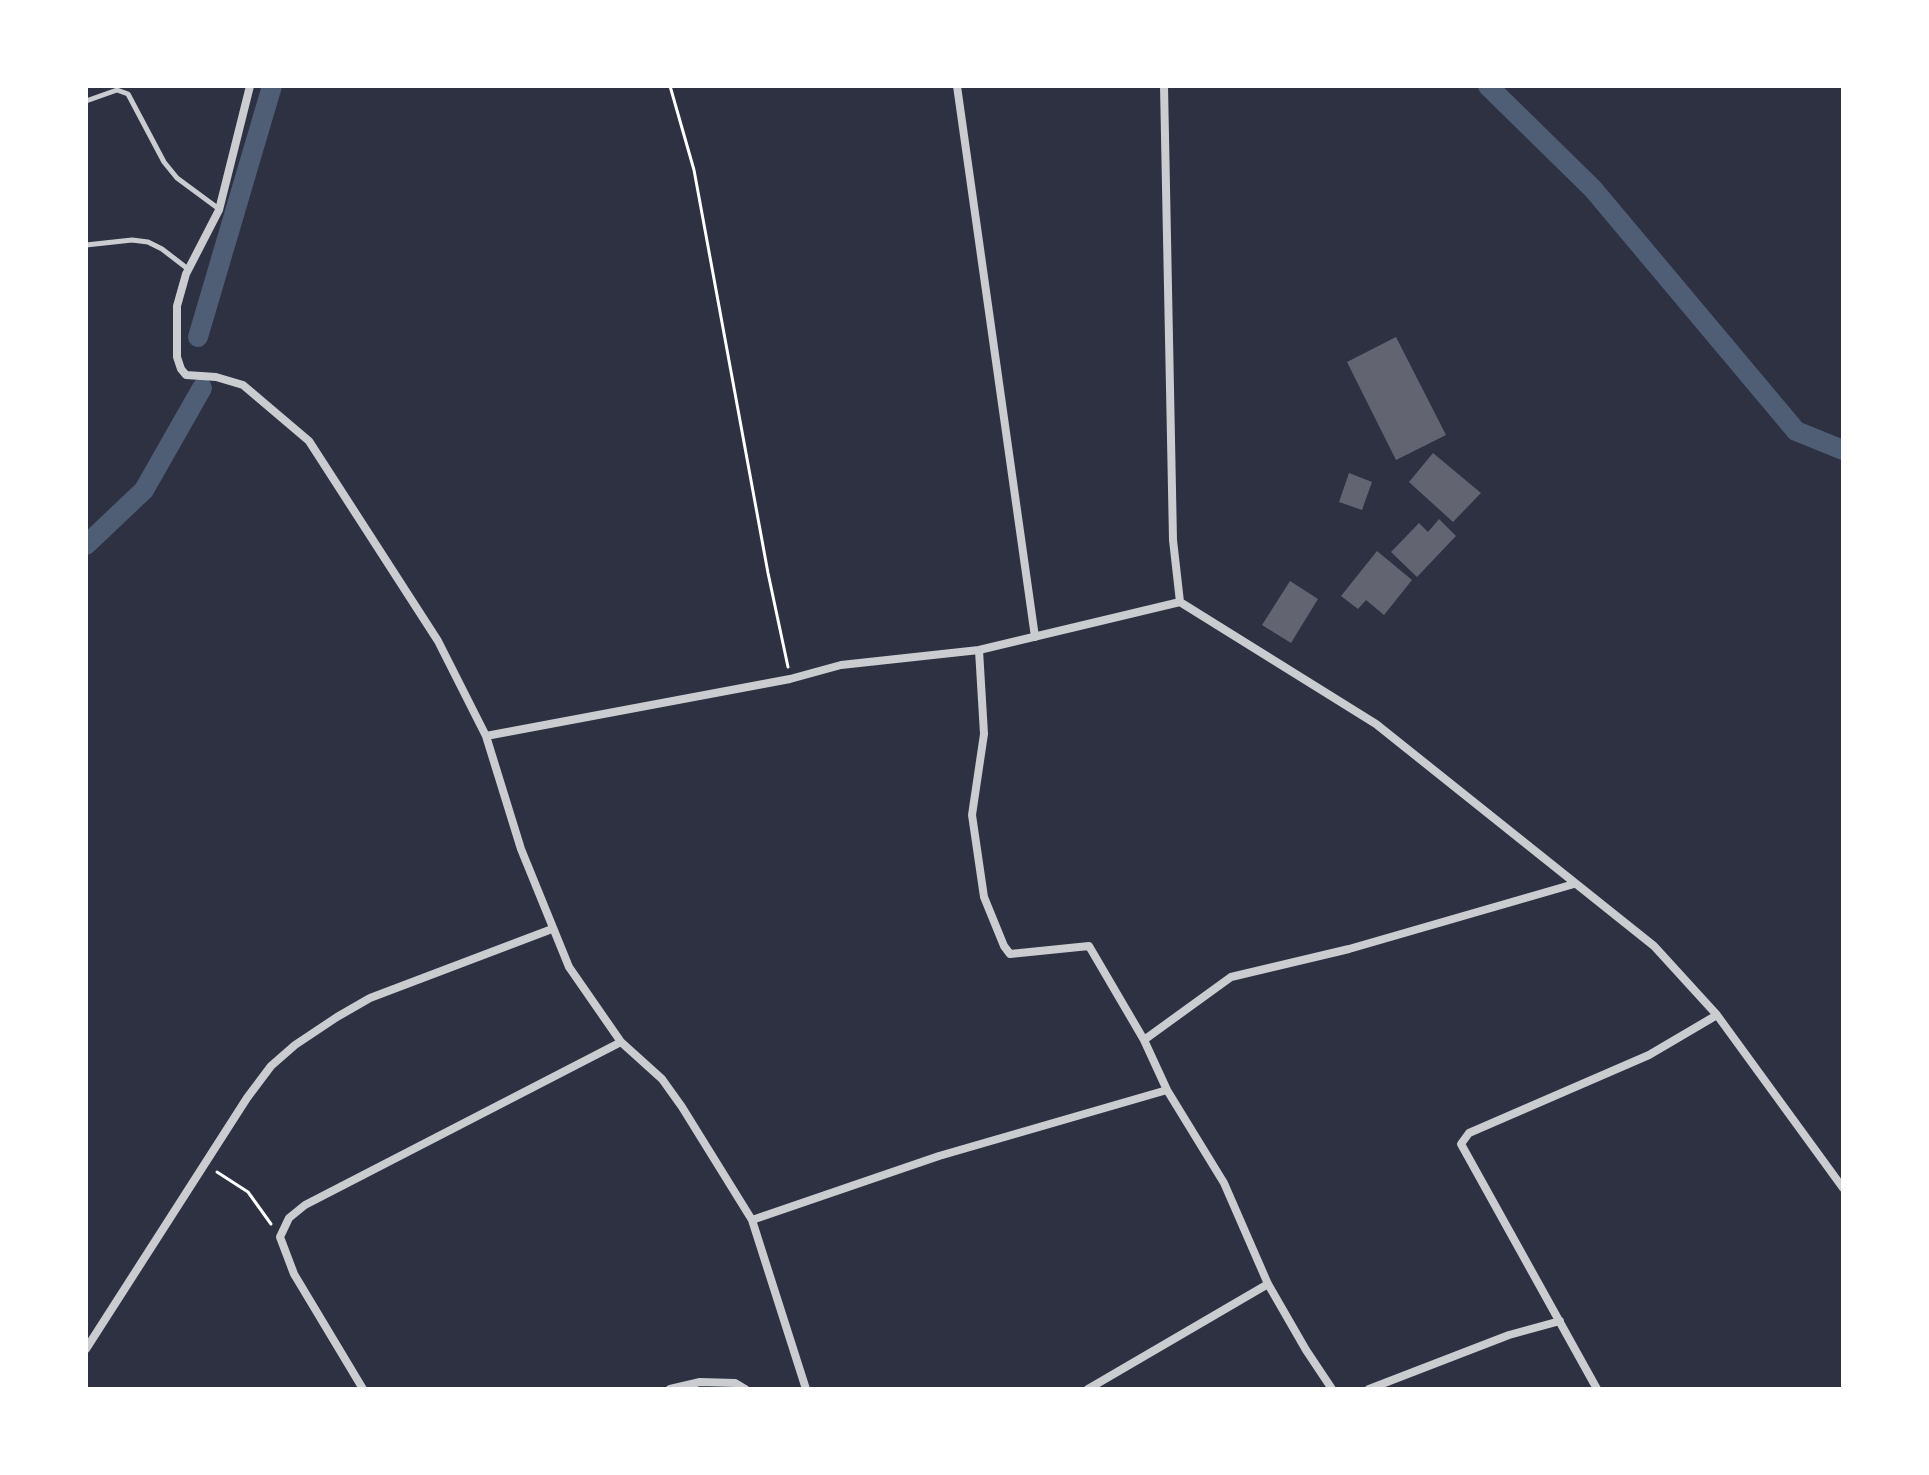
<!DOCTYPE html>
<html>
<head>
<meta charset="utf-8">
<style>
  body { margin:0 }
  #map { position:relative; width:1929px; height:1475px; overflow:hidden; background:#2d3142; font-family:"Archivo Narrow",sans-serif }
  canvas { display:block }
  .frame { position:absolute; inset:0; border:88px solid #fff; pointer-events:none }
</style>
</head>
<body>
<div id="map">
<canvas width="1929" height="1475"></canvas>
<div class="frame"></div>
</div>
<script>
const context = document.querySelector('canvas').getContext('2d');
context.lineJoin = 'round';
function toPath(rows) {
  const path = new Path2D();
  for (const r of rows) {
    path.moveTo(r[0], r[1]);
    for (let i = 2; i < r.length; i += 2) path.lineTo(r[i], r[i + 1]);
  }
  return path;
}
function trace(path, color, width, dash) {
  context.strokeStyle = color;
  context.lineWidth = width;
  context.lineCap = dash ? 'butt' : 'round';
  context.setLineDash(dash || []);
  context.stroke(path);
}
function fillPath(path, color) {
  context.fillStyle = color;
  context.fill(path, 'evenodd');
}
trace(toPath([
  [1488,86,1593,189,1796,431,1843,450],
  [198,337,272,86],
  [86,545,144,490,202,388]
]), '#4f5d75', 20);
fillPath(toPath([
  [1396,337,1446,435,1396,460,1347,362],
  [1433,453,1481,493,1453,522,1409,482],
  [1349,473,1372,482,1362,510,1339,502],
  [1439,519,1456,536,1417,577,1391,552,1419,523,1428,532],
  [1377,551,1412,580,1384,615,1366,600,1358,609,1341,596],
  [1290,581,1318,599,1291,643,1262,625]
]), '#626471');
trace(toPath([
  [670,86,694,170,768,573,788,667],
  [217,1172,248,1192,271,1224]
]), '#fff', 3);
trace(toPath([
  [86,101,117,90,128,94,164,162,177,178,219,209],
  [86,245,132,240,148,242,162,249,188,269]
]), '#caccd0', 5);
trace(toPath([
  [250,86,219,210,186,274,177,306,177,357,181,369,186,375,216,377,243,385,309,441,438,641,486,736,521,849,569,967,621,1042,662,1079,682,1107,752,1220,806,1389],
  [957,86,1035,637],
  [1164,86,1173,540,1180,602],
  [979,650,984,734,972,815,984,897,1004,946,1010,954,1089,946,1144,1040,1167,1090,1224,1183,1268,1284,1306,1350,1332,1389],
  [486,736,790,679,841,665,979,650,1180,602,1376,724,1654,946,1717,1015,1843,1188],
  [1144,1040,1231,977,1349,949,1574,884],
  [752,1220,939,1156,1167,1090],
  [86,1349,247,1098,271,1066,295,1045,337,1017,370,998,552,929],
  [363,1389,294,1274,280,1237,289,1218,305,1205,621,1042],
  [670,1389,700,1382,735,1383,745,1389],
  [1088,1389,1268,1284],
  [1369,1389,1509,1335,1560,1321],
  [1597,1389,1461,1144,1469,1133,1649,1055,1717,1015]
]), '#caccd0', 8);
</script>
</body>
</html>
